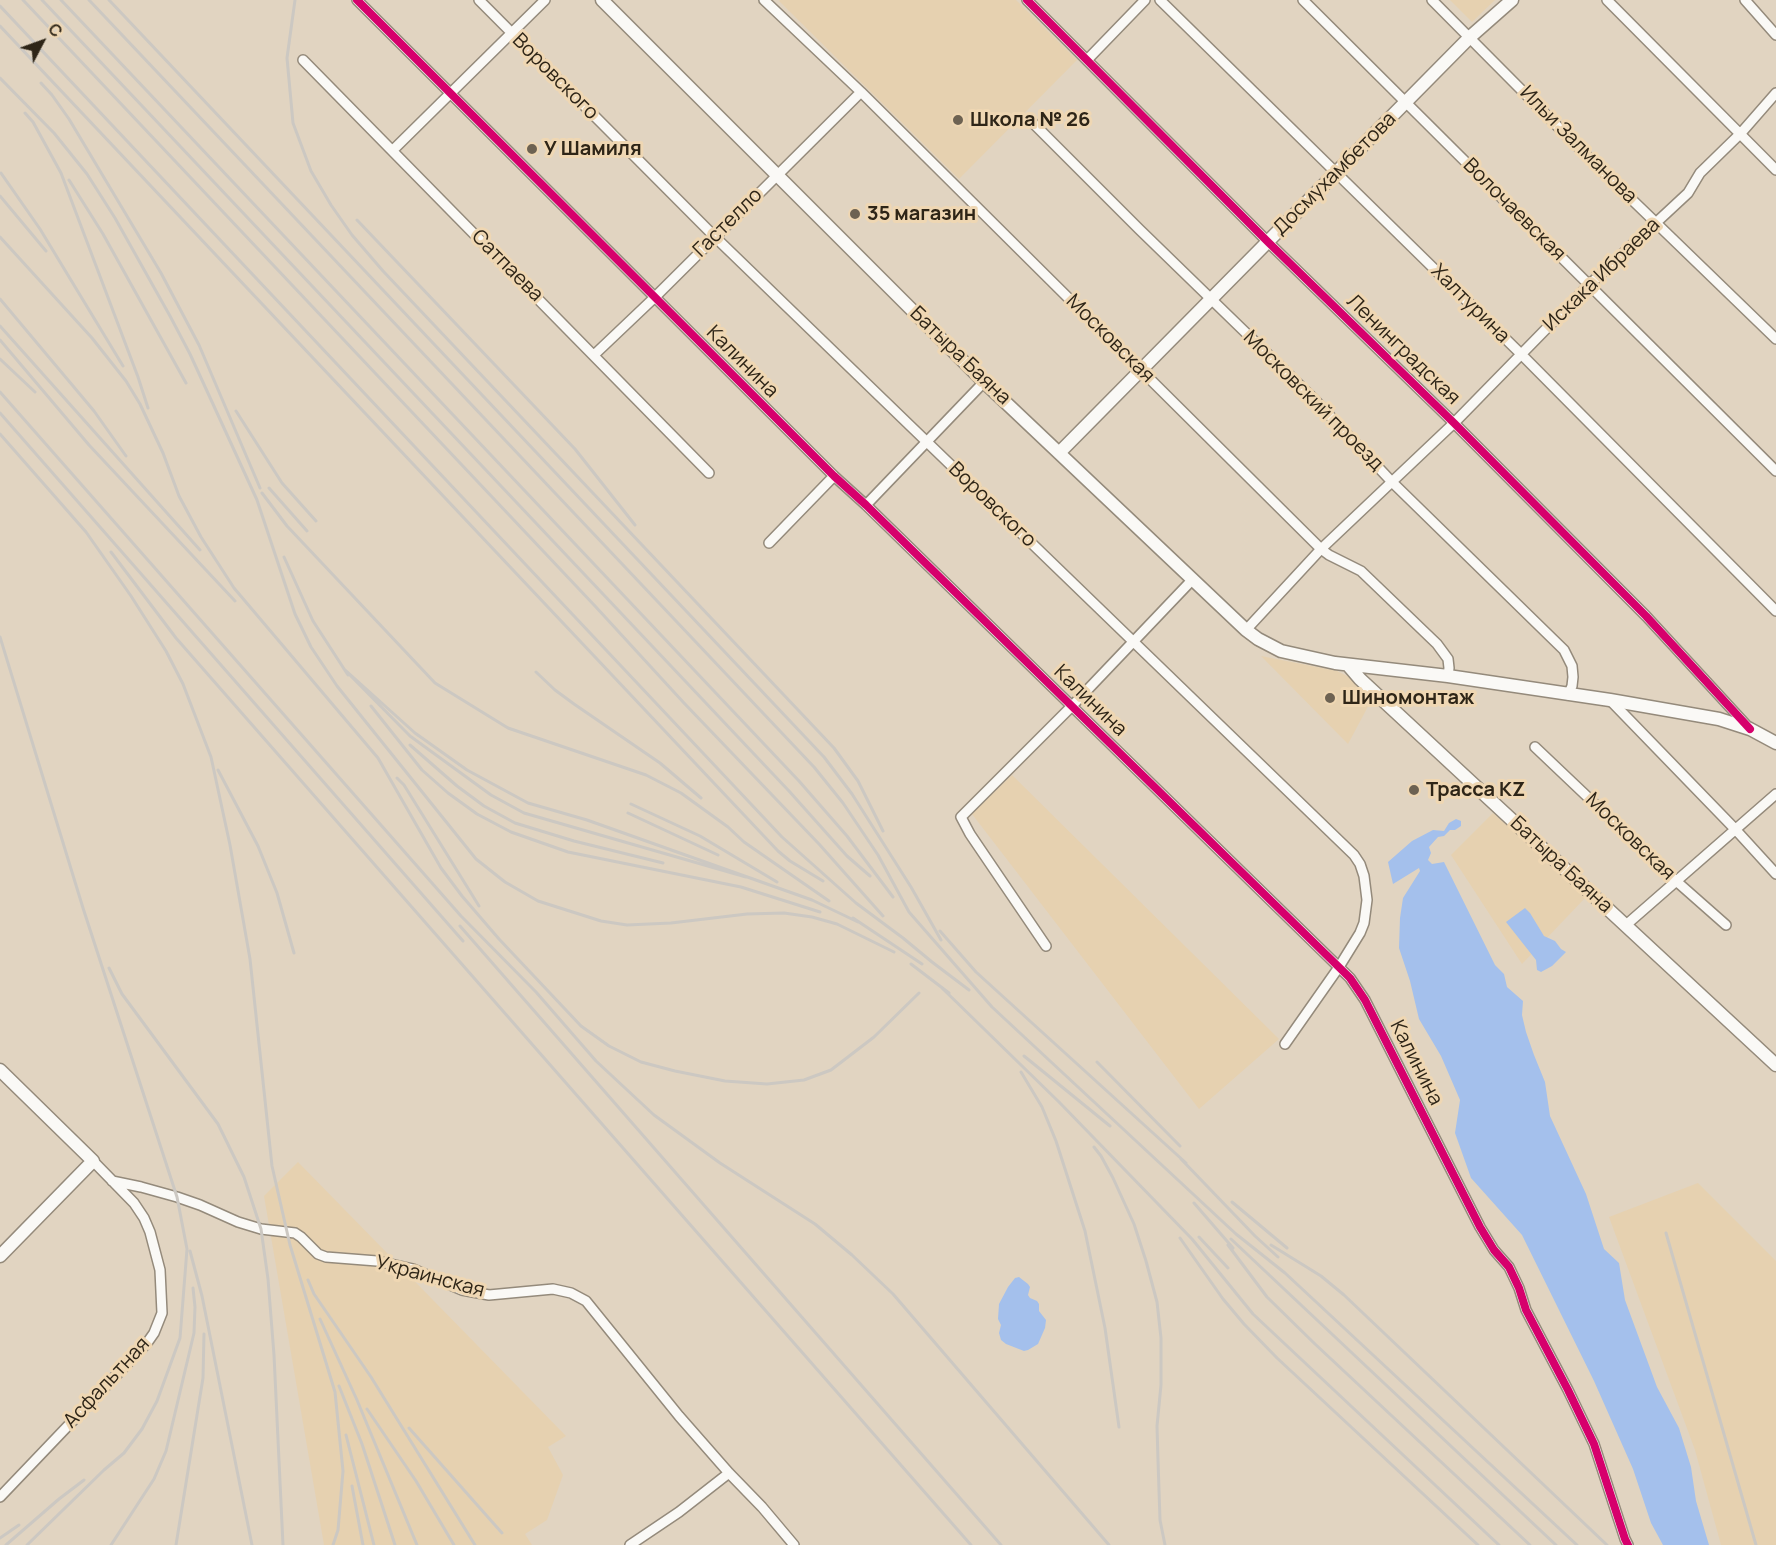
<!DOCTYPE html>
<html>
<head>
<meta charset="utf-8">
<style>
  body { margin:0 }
  #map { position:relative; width:1776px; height:1545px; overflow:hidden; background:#e1d4c1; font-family:Manrope,sans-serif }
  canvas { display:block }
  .north { position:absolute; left:12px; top:12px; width:60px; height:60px; -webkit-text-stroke:4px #efd7b3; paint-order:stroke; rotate:49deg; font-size:16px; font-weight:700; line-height:24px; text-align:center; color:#2e2517 }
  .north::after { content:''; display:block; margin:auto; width:21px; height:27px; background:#2e2517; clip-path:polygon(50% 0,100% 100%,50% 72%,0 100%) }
</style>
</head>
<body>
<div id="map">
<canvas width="1776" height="1545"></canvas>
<div class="north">С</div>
</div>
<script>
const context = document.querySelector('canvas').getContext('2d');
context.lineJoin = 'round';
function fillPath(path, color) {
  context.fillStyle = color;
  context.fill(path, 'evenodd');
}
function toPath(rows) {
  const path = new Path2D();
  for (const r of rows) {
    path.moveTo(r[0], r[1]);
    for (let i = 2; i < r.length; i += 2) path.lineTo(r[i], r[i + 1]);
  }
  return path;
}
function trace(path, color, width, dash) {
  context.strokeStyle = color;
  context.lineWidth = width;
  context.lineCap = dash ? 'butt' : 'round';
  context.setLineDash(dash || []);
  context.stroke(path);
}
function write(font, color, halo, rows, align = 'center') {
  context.font = font + ' Manrope,sans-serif';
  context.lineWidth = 6;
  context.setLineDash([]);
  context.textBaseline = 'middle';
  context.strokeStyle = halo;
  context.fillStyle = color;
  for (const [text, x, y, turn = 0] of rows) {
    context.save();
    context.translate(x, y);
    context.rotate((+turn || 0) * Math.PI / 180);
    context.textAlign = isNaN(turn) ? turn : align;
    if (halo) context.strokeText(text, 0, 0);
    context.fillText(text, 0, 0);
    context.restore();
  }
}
fillPath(toPath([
  [780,0,1016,0,1077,60,959,179,779,1],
  [1450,0,1495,0,1472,22],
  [1261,656,1337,671,1349,677,1372,699,1348,744],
  [1012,775,1279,1039,1199,1109,972,814],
  [1493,813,1586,897,1522,964,1451,855],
  [298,1162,566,1436,548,1447,563,1475,547,1520,525,1534,532,1545,324,1545,264,1196],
  [1698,1183,1776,1261,1776,1545,1721,1545,1695,1450,1609,1217]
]), '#e6d1b0');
fillPath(toPath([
  [1456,819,1461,821,1461,826,1455,830,1450,830,1444,836,1438,837,1429,847,1431,853,1428,860,1432,864,1444,862,1495,965,1504,974,1507,987,1523,1001,1522,1015,1526,1032,1534,1055,1545,1082,1550,1116,1586,1194,1604,1249,1619,1263,1625,1300,1657,1387,1679,1428,1691,1467,1696,1501,1709,1545,1663,1545,1651,1523,1633,1469,1594,1381,1522,1235,1471,1178,1455,1133,1460,1100,1441,1056,1419,1019,1410,981,1399,948,1400,918,1403,898,1420,871,1419,868,1393,884,1388,862,1412,841,1433,830,1444,831,1449,823],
  [1525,908,1530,913,1544,936,1555,941,1561,949,1566,952,1552,966,1541,972,1537,970,1536,960,1506,922],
  [1019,1277,1028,1284,1030,1287,1028,1295,1030,1298,1037,1301,1039,1304,1039,1311,1046,1320,1045,1328,1038,1344,1028,1350,1024,1351,1006,1344,1001,1340,999,1333,1001,1325,998,1319,999,1304,1008,1287,1015,1278]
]), '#a4c0ec');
const minor = toPath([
  [357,0,834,476,866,505,1350,978,1365,1000,1480,1227,1494,1250,1509,1267,1519,1288,1526,1310,1568,1390,1594,1444,1625,1539,1628,1545],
  [479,0,715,237,1354,855,1360,864,1364,876,1367,900,1364,923,1360,933,1339,967,1285,1044],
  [764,0,861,92,1321,549,1329,555,1361,571,1437,644,1448,659,1449,668,1448,676],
  [1027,0,1268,242,1454,423,1646,616,1750,729],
  [1160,0,1521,354,1776,611],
  [1303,0,1776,471],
  [1432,0,1592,161,1776,339],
  [1607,0,1776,170],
  [1745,0,1776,35],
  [303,60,709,473],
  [1087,60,1145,0],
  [1029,119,1139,229,1315,400,1392,482,1564,650,1572,666,1573,677,1572,686,1568,695],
  [393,150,545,0],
  [594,355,654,298,861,92],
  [866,505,984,382],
  [769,543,834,476],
  [1246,630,1321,549,1454,423,1589,285,1688,193,1700,173,1741,133,1776,93],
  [1610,700,1735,829,1776,874],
  [1535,747,1675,880,1726,925],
  [1626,925,1776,794],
  [1046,946,970,834,961,817,1072,706,1193,579],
  [112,1181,141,1187,177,1197,200,1205,238,1222,261,1229,295,1233,301,1237,318,1254,326,1257,377,1261,413,1269,462,1290,489,1295,553,1289,571,1293,586,1301,679,1416,729,1473,762,1507,794,1545],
  [0,1497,147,1343,154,1333,162,1313,160,1270,150,1232,144,1218,134,1203,93,1161],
  [630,1545,679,1512,729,1473]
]);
const tertiary = toPath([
  [602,0,984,382,1246,630,1258,639,1281,651,1335,663,1448,676,1610,700,1719,719,1750,729,1776,743],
  [1059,453,1470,37,1512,0],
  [1348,665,1360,679,1776,1065],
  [0,1070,93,1161,0,1256]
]);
trace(minor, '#948a7b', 12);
trace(tertiary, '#948a7b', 15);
trace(minor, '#faf9f6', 9);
trace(tertiary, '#faf9f6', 12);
trace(toPath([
  [23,0,595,606,684,703,819,844,883,916],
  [42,0,789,791,847,856,870,876],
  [61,0,799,781,847,836,893,897],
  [89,0,814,767,843,803,878,855,909,912,992,1007,1236,1234,1285,1273,1577,1545],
  [109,0,824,757,852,794,911,887,941,940],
  [295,0,287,58,293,123,311,171,331,205,352,235,383,271,834,748,858,781,883,831],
  [0,6,782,837,856,903,903,938,932,962,969,990],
  [0,26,778,851,790,861,823,881],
  [0,78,54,133,87,174,115,218,170,316,190,354,257,500,295,614,311,647,337,686,476,859,505,882,538,901,601,921,627,925,671,923,747,914,784,913,812,917,837,924,894,952],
  [41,83,52,95,69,119,161,273,199,345,260,488],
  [25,113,33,122,61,173,138,377,148,408],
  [1,173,40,229,123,366],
  [69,180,103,234,186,383],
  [0,196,46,251],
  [357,220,575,449,635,525],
  [0,237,92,338,126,381,140,404,163,453,179,496,201,537,234,588,378,758,441,868,462,896,499,939,581,1026,609,1046,641,1062,675,1071,725,1081,767,1084,804,1080,831,1070,874,1037,919,993],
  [0,299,94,411,126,456],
  [0,326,200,550],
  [0,340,89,445,235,601],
  [0,359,35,392],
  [0,392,461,916,536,992,596,1061,654,1115,720,1163,815,1224,852,1255,893,1294,1109,1545],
  [236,411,282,483,316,521],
  [0,413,463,941],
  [0,434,86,532,131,596,166,651,183,684,211,757,230,845,250,959,272,1166,290,1245,335,1392,343,1471,338,1530,333,1545],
  [269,488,307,531],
  [262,493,287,526,435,683,508,728,646,775,681,793,728,827,744,842,829,901],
  [111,552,176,638,971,1545],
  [284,557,313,621,348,675],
  [0,637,83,908,177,1197,187,1249,180,1338,157,1401,142,1429,124,1453,104,1470,27,1545],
  [536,672,555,690,574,704,660,763,701,798],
  [371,706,422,770,448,793,477,814,511,832,568,852,741,887,820,912],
  [410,745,457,786,484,806,515,823,574,841,663,863],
  [218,770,258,846,277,893,294,953],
  [397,778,404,785,479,906],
  [631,804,700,836,777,882],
  [628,813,718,855],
  [746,877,524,813,491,795,410,736,344,669,415,733,467,770,528,803,587,820,812,900,858,922],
  [853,918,922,964],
  [460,926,1001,1545],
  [940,931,976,972,1186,1163],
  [911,964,949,993],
  [109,968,122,994,218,1124,244,1177,261,1229,268,1279,274,1355,283,1545],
  [942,988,1059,1102,1192,1239,1253,1314,1499,1545],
  [1024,1056,1110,1126],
  [1097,1062,1180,1146],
  [1021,1072,1042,1107,1056,1141,1085,1231,1105,1328,1119,1427],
  [1094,1147,1101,1156,1113,1178,1134,1224,1146,1261,1157,1302,1161,1338,1161,1385,1157,1426,1158,1460,1160,1520,1165,1545],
  [1181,1159,1255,1236,1278,1257],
  [1232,1202,1287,1248],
  [1194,1203,1233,1248],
  [1666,1233,1756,1545],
  [1199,1237,1228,1268],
  [1180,1238,1223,1299,1244,1324,1277,1358,1478,1545],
  [1231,1239,1556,1545],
  [1228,1245,1267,1297,1315,1344,1530,1545],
  [1271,1245,1321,1276,1344,1295,1607,1545],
  [190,1251,202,1296,252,1545],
  [308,1280,314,1294,371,1377,475,1545],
  [320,1319,357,1400,417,1545],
  [339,1386,362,1444,395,1545],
  [367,1409,416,1481,454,1545],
  [409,1428,502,1533],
  [346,1435,374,1545],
  [352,1486,363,1545],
  [0,1538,19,1525],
  [6,1545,59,1499,84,1480],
  [111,1545,154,1479,166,1451,194,1333,195,1307,193,1288],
  [176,1545,203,1378,204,1334]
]), '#ccc8c2', 3);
trace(toPath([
  [357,0,834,476,866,505,1350,978,1365,1000,1480,1227,1494,1250,1509,1267,1519,1288,1526,1310,1568,1390,1594,1444,1625,1539,1628,1545],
  [1027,0,1268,242,1454,423,1646,616,1750,729]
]), '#d6006c', 8);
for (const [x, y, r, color] of [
  [958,120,6,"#6d6252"],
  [532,149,6,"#6d6252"],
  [855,214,6,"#6d6252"],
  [1330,698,6,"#6d6252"],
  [1414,790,6,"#6d6252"]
]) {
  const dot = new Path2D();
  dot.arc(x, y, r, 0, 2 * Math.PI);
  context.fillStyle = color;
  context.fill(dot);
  trace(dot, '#efd7b3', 2);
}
write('20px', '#2e2517', '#efd7b3', [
  ["Воровского",555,77,45],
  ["Ильи Залманова",1578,145,45],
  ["Досмухамбетова",1335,174,-45],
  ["Волочаевская",1514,210,45],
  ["Гастелло",728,223,-45],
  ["Сатпаева",507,266,45],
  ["Искака Ибраева",1602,275,-44],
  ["Халтурина",1470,304,45],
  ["Московская",1110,339,45],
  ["Ленинградская",1403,350,44],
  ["Батыра Баяна",960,356,44],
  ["Калинина",742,362,45],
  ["Московский проезд",1313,401,45],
  ["Воровского",992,505,44],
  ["Калинина",1090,701,44],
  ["Московская",1630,837,44],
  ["Батыра Баяна",1561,865,43],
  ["Калинина",1416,1063,63],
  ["Украинская",430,1277,15],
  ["Асфальтная",107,1383,-47]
]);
write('bold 20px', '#2e2517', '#efd7b3', [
  ["Школа № 26",970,120],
  ["У Шамиля",544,149],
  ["35 магазин",867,214],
  ["Шиномонтаж",1342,698],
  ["Трасса KZ",1426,790]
], 'left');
</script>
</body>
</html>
